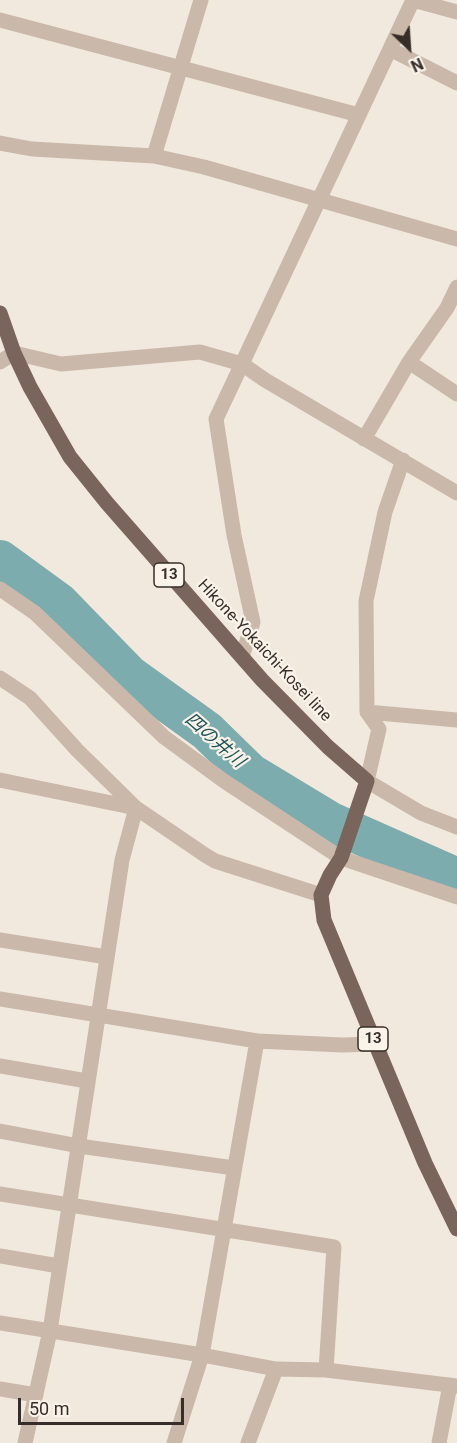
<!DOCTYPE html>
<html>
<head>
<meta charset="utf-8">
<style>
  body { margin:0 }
  #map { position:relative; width:457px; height:1443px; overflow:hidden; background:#f2e9de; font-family:Roboto,sans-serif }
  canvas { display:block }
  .north { position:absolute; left:379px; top:18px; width:60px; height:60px; -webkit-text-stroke:4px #f9f3ea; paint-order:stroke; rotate:155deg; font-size:16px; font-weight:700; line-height:24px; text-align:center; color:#372e29 }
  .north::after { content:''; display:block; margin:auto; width:21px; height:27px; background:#372e29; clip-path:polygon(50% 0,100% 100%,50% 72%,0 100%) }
  .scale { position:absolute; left:18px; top:1398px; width:166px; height:27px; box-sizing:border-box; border:3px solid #372e29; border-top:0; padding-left:8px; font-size:18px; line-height:21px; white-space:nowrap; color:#372e29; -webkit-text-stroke:4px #f9f3ea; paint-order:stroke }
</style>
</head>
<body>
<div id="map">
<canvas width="457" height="1443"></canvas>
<div class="north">N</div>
<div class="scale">50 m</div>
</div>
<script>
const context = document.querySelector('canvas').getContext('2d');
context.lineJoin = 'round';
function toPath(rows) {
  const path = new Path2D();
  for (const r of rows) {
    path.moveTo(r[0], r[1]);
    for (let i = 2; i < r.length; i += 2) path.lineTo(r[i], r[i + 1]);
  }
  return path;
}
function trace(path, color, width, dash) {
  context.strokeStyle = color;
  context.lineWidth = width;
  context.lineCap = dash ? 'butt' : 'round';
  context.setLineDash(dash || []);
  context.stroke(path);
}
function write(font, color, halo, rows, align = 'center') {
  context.font = font + ' Roboto,"Noto Sans JP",sans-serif';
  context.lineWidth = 4.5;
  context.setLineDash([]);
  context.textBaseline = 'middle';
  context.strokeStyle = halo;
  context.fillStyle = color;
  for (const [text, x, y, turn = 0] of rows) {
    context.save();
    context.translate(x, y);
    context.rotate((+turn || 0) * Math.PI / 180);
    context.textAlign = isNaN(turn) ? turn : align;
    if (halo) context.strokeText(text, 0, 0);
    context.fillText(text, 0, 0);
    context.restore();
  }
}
trace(toPath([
  [0,560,59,603,129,675,207,731,250,773,331,822,457,878]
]), '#7dacae', 40);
trace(toPath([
  [413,0,457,12],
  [0,20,359,115],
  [390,49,457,83],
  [0,143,32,149,154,156,204,167,457,239],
  [154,156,201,0],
  [0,362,14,353,61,364,200,352,242,364,265,380,457,493],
  [409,362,457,394],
  [364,439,409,362,447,308,457,287],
  [403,460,385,512,366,601,367,712,379,729,367,781,421,813,457,827],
  [0,589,35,613,164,737,224,781,341,858,457,897],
  [242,657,253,622,234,535,216,419,413,0],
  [0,678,30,698,77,750,136,808,205,855,215,861,321,895],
  [367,712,457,720],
  [0,780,136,808,122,860,50,1331,25,1443],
  [0,940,107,957],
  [0,999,257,1041,342,1045,376,1044],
  [0,1066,87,1081],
  [0,1131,79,1146,234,1168],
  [0,1194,334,1247,326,1370],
  [0,1256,59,1266],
  [0,1323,202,1355,276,1369,326,1370,457,1386],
  [0,1389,36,1395],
  [174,1443,202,1355,257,1041],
  [248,1443,276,1369],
  [439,1443,450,1385]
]), '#cab9aa', 15);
trace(toPath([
  [0,313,14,353,30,387,70,457,107,503,262,680,328,747,367,781,341,858,330,875,321,895,324,920,425,1163,457,1229]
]), '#79655b', 15);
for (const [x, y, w] of [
  [169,575,30],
  [373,1039,30]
]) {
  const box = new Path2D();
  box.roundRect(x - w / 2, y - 12, w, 24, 4.5);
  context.fillStyle = '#f9f3ea';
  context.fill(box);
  trace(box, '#372e29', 1.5);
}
write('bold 15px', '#372e29', null, [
  ["13",169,575],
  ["13",373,1039]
]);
write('16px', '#372e29', '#f9f3ea', [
  ["Hikone-Yokaichi-Kosei line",264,651,47]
]);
write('italic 18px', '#205458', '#f9f3ea', [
  ["四の井川",214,741,41]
]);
</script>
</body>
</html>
